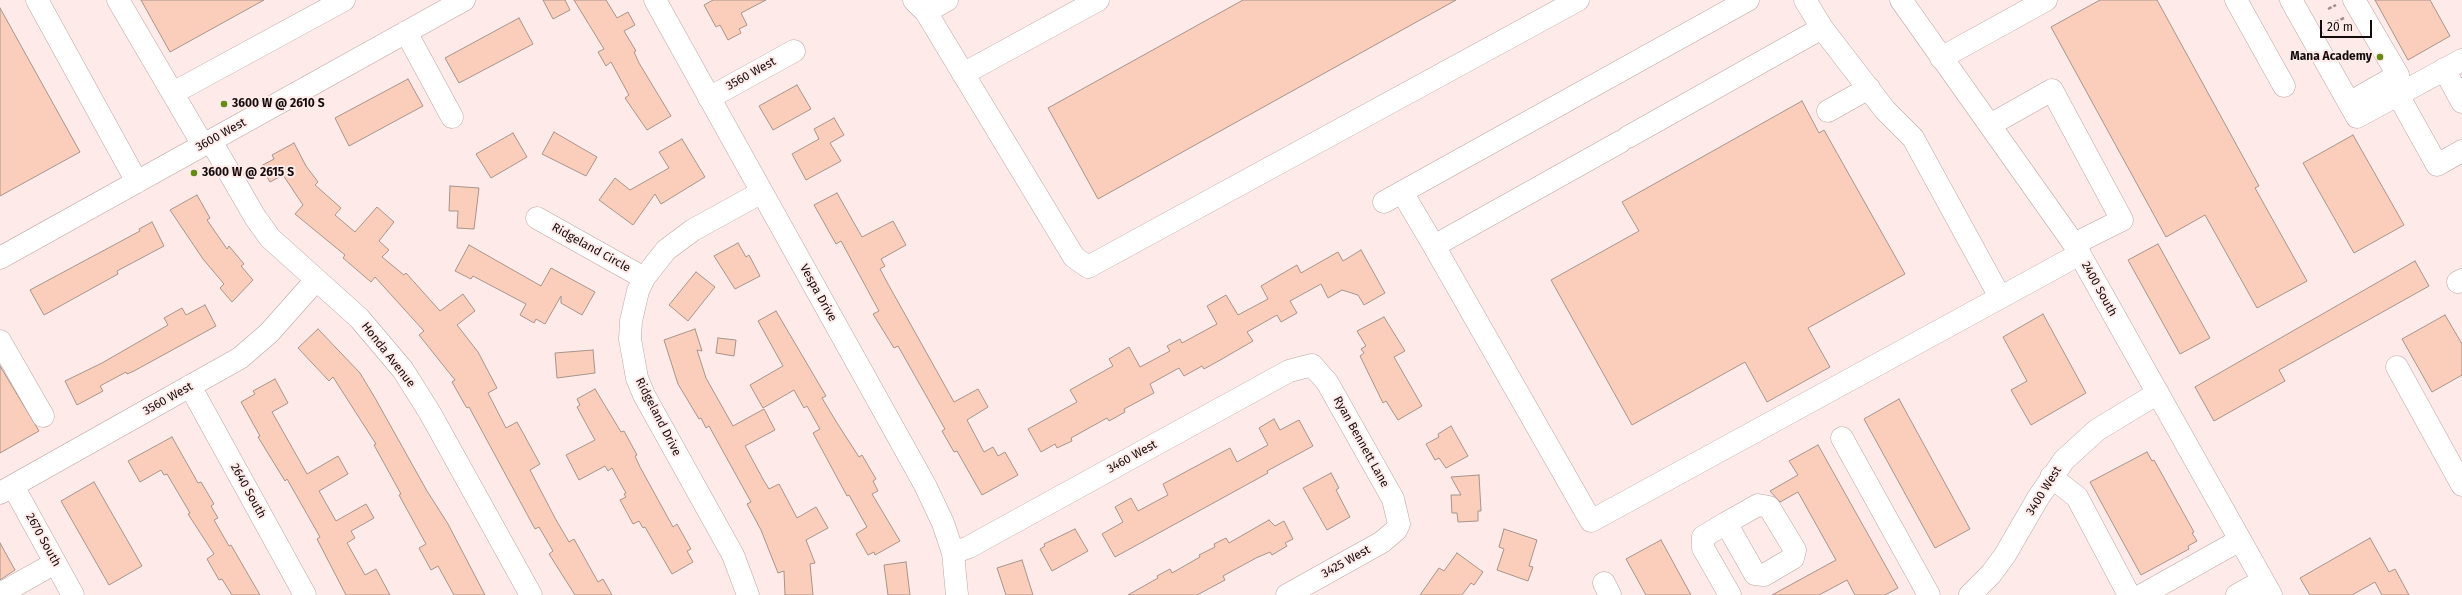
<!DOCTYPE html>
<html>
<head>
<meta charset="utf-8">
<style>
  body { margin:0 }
  #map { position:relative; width:2462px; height:595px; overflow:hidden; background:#feeae8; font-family:"Fira Sans",sans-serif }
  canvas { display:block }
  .scale { position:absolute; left:2320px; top:20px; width:52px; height:18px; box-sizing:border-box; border:2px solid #140c0c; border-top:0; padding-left:5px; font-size:12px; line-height:14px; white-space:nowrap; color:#140c0c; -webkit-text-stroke:3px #feeae8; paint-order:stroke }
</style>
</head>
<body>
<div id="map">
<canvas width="2462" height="595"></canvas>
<div class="scale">20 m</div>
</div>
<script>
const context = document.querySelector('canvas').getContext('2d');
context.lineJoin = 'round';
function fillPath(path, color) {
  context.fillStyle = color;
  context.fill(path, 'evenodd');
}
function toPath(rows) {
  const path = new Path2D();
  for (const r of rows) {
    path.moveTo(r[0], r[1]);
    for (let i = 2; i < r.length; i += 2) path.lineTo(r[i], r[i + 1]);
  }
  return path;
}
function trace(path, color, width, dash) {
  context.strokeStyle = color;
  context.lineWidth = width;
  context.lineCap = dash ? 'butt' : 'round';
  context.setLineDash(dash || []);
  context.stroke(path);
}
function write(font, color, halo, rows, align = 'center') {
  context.font = font + ' "Fira Sans",sans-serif';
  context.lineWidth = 4;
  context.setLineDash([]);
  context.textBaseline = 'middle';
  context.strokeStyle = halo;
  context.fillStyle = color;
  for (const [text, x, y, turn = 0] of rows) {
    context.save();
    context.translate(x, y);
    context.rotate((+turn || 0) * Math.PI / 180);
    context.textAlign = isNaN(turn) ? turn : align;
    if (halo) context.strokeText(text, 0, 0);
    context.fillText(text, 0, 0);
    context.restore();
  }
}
const building = toPath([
  [141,0,264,0,170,52,141,0],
  [543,0,565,0,570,10,553,19,543,0],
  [574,0,606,0,617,18,628,12,635,25,624,31,636,51,634,52,639,63,671,116,647,130,625,98,629,95,611,62,606,66,598,52,604,49,574,0],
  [713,0,766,0,741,13,747,25,739,29,741,33,728,40,720,25,716,27,704,5,713,0],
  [1243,0,1456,0,1098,199,1048,108,1243,0],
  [2100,0,2157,0,2259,186,2255,188,2307,281,2257,308,2205,215,2166,237,2051,27,2100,0],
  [2375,0,2430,0,2450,36,2408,60,2375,0],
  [0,8,80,152,0,196,0,8],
  [519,18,533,44,459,83,445,58,519,18],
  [408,79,423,106,349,146,335,118,408,79],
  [797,85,811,109,773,130,759,106,797,85],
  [1802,101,1819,133,1824,130,1905,274,1808,328,1830,367,1767,402,1745,362,1632,425,1551,280,1639,231,1622,202,1802,101],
  [834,118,844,135,830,143,841,161,806,180,792,154,819,139,814,129,834,118],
  [554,132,597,157,586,176,542,154,554,132],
  [513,133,527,157,491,178,476,154,513,133],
  [2353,135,2404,225,2354,253,2303,163,2353,135],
  [682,139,705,177,661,204,655,194,633,225,599,200,615,178,630,190,669,168,659,152,682,139],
  [294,143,306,166,318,182,315,185,341,208,335,215,355,232,377,207,394,222,379,241,389,250,382,257,404,275,406,273,440,311,463,294,475,311,457,325,478,352,497,388,488,393,506,428,517,422,540,464,530,470,555,518,569,542,574,539,598,582,603,579,612,595,575,595,549,554,553,551,539,527,535,529,469,407,467,408,465,405,452,382,455,380,419,335,424,331,375,277,371,282,343,258,345,255,295,214,303,205,283,175,270,182,261,166,274,159,272,155,294,143],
  [450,186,479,188,474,229,457,228,458,211,449,211,450,186],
  [837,193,862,237,893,221,906,245,881,259,885,266,880,269,888,284,954,402,978,389,988,407,967,420,984,452,993,447,998,456,1005,452,1018,475,982,495,957,451,954,452,942,431,945,429,898,346,894,348,873,314,879,311,841,241,836,244,814,205,837,193],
  [197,195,210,218,207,220,227,249,229,246,244,264,241,266,253,280,232,302,220,288,224,284,203,259,170,210,197,195],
  [152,222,164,246,117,271,118,274,44,315,30,290,140,231,139,229,152,222],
  [738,243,746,257,749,255,760,276,735,289,714,256,738,243],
  [2158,244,2210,338,2180,354,2128,260,2158,244],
  [469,245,541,286,551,268,595,292,582,315,561,303,561,296,545,324,536,319,534,323,520,315,526,304,473,276,471,279,455,271,469,245],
  [1361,250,1385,293,1364,305,1358,295,1342,290,1328,298,1321,284,1290,301,1297,313,1281,322,1277,315,1247,332,1253,341,1222,359,1204,369,1202,366,1184,376,1179,368,1150,384,1154,393,1124,409,1125,412,1109,421,1107,418,1071,438,1072,441,1057,448,1055,444,1041,452,1028,429,1077,402,1070,390,1113,366,1109,359,1129,347,1140,367,1170,351,1167,346,1180,339,1182,343,1217,324,1207,306,1226,295,1238,315,1268,299,1261,286,1297,265,1301,273,1338,252,1343,261,1361,250],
  [2415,261,2429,286,2279,370,2285,381,2214,421,2195,387,2415,261],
  [696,272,715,287,688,321,669,305,696,272],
  [205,305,216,326,134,371,127,374,126,372,100,386,103,391,77,405,65,381,102,363,168,325,164,318,182,308,186,315,205,305],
  [776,311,826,396,822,398,837,423,859,457,862,455,876,479,873,481,878,491,872,494,900,541,875,555,874,552,868,555,856,534,867,527,849,495,847,496,813,433,820,429,807,406,804,408,794,390,763,408,750,385,783,366,758,321,776,311],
  [2043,314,2086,393,2031,425,2011,390,2027,381,2003,337,2043,314],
  [2445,315,2462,344,2462,375,2432,392,2402,339,2445,315],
  [1384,317,1405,351,1394,357,1422,406,1398,420,1386,401,1383,403,1360,356,1364,353,1361,349,1366,346,1357,331,1384,317],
  [318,329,360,373,375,398,427,491,448,524,485,595,454,595,438,566,431,570,419,548,426,544,399,495,401,494,374,445,376,444,333,377,329,381,298,348,318,329],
  [695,329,702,351,697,350,706,378,733,426,764,409,775,430,745,446,764,481,769,489,779,484,797,518,816,507,828,528,806,540,815,563,810,564,813,595,785,595,784,571,778,573,761,530,747,504,751,502,709,426,706,428,701,418,699,419,678,384,664,340,695,329],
  [718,338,736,340,734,356,716,353,718,338],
  [593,350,595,373,557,378,555,353,593,350],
  [0,366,39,431,0,453,0,366],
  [275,379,288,403,272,412,307,474,338,456,348,474,319,491,336,521,366,504,374,518,351,531,355,538,347,543,365,575,376,569,390,595,346,595,317,539,320,537,287,479,285,481,258,437,260,436,241,402,255,394,253,391,275,379],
  [595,389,621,432,624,431,637,455,635,456,640,467,673,527,677,524,691,549,687,551,693,562,672,574,645,527,643,528,639,521,633,524,620,500,626,497,624,494,626,493,612,468,608,471,605,466,579,480,566,455,595,440,577,407,580,405,577,399,595,389],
  [1899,399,1970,529,1935,548,1864,419,1899,399],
  [1274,419,1280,430,1299,420,1313,446,1267,471,1268,473,1115,557,1102,534,1123,522,1115,507,1131,498,1138,511,1168,495,1163,484,1230,448,1237,462,1268,445,1259,428,1274,419],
  [1451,426,1468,456,1446,468,1439,458,1435,460,1426,444,1439,437,1438,434,1451,426],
  [172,437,198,483,201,482,214,504,211,506,218,518,214,520,229,546,231,545,260,595,232,595,222,579,219,580,207,559,214,554,188,514,190,513,167,474,164,475,161,470,140,482,128,461,172,437],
  [1818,445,1898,588,1885,595,1855,595,1847,580,1819,595,1772,595,1836,560,1798,492,1780,502,1770,491,1798,475,1789,461,1818,445],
  [2147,452,2152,461,2154,460,2194,532,2192,533,2197,541,2188,546,2189,549,2141,575,2090,482,2147,452],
  [1331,473,1339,488,1336,490,1350,517,1327,530,1303,488,1331,473],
  [1479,475,1481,511,1478,511,1478,521,1458,522,1457,513,1452,513,1451,495,1461,495,1451,477,1479,475],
  [94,482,142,566,109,585,61,501,94,482],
  [1269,520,1275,526,1284,521,1293,539,1285,543,1287,546,1272,555,1270,552,1256,558,1223,576,1225,580,1197,595,1128,595,1158,578,1157,576,1170,569,1172,573,1200,557,1199,555,1215,547,1214,544,1226,538,1229,543,1269,520],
  [1075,529,1088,551,1052,571,1040,549,1045,546,1044,544,1075,529],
  [1504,529,1537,540,1529,566,1533,567,1528,581,1497,570,1504,549,1499,547,1504,529],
  [2370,538,2389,572,2395,569,2409,595,2382,595,2375,582,2352,595,2310,595,2300,578,2370,538],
  [1661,540,1691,595,1646,595,1626,559,1661,540],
  [0,543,15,570,0,580,0,543],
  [1457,553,1483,572,1474,585,1471,583,1462,595,1420,595,1439,568,1444,571,1457,553],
  [1022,560,1033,595,1006,595,997,568,1022,560],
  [906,562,910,595,888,595,884,565,906,562]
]);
fillPath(building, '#fbcebb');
trace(building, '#a8948b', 1);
const minor = toPath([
  [37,0,137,182],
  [118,0,203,145],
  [655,0,925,485,943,523,953,553,957,595],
  [914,0,926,12,947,0],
  [1901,0,2074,244,2271,595],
  [2236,0,2284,86],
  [2291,0,2357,117,2462,60],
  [926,12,1074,257,1088,267,1578,0],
  [1822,28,1885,110,1913,138,2000,297],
  [406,32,452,117],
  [1941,58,2046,0],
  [2444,69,2462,102],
  [963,74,1098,0],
  [173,93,344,0],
  [2398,95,2437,165,2462,151],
  [709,98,794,51],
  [2349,103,2398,75,2354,0],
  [1828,111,1869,88],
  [1990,125,2052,90,2122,220,2074,244],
  [1628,137,1822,28,1805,0],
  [211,141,255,217,270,238,359,318,403,370,430,413,531,595],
  [1620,142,1434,246,1591,521,2080,254],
  [1402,192,1434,246],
  [1384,202,1748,0],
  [537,218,644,278],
  [0,258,464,0],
  [2458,282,2462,280],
  [0,341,43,416],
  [2397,367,2462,485],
  [190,386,305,595],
  [1842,438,1929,595],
  [2051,477,2077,497,2129,595],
  [13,486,73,595],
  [0,493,240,358,269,333,316,280],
  [1726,523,1755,574,1764,575,1793,558,1795,550,1769,507,1758,505,1726,523,1703,537,1703,548,1730,595],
  [953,553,969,547,1289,371,1312,365,1327,382,1393,499,1399,524,1396,530,1382,542,1287,595],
  [1604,583,1610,595],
  [0,594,55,563],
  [748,595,733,555,644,395,637,378,630,339,631,321,638,291,644,278,666,250,693,230,762,192],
  [1970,595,1991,574,2005,555,2038,498,2064,460,2097,430,2158,393],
  [2142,595,2240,540],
  [2237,595,2262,581]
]);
trace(minor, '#bca5a3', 23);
trace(toPath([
  [2328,9,2336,5],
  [2335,22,2344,18]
]), '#9d8e8d', 2.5, [4, 2]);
trace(minor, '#fff', 22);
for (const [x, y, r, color] of [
  [2380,57,4,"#658b16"],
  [224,104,4,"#658b16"],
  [194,173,4,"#658b16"]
]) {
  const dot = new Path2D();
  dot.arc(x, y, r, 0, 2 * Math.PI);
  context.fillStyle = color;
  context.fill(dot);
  trace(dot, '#feeae8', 1.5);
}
write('bold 12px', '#140c0c', '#feeae8', [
  ["Mana Academy",2372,57,"right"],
  ["3600 W @ 2610 S",232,104],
  ["3600 W @ 2615 S",202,173]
], 'left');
write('12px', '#140c0c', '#feeae8', [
  ["3560 West",751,74,-29],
  ["3600 West",221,135,-29],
  ["Ridgeland Circle",591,248,29],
  ["2400 South",2099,289,61],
  ["Vespa Drive",818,293,61],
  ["Honda Avenue",388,355,52],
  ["3560 West",168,399,-29],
  ["Ridgeland Drive",658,417,63],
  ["Ryan Bennett Lane",1361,442,61],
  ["3460 West",1132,457,-29],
  ["2640 South",248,491,61],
  ["3400 West",2044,491,-58],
  ["2670 South",43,540,61],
  ["3425 West",1346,562,-29]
]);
</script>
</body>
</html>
